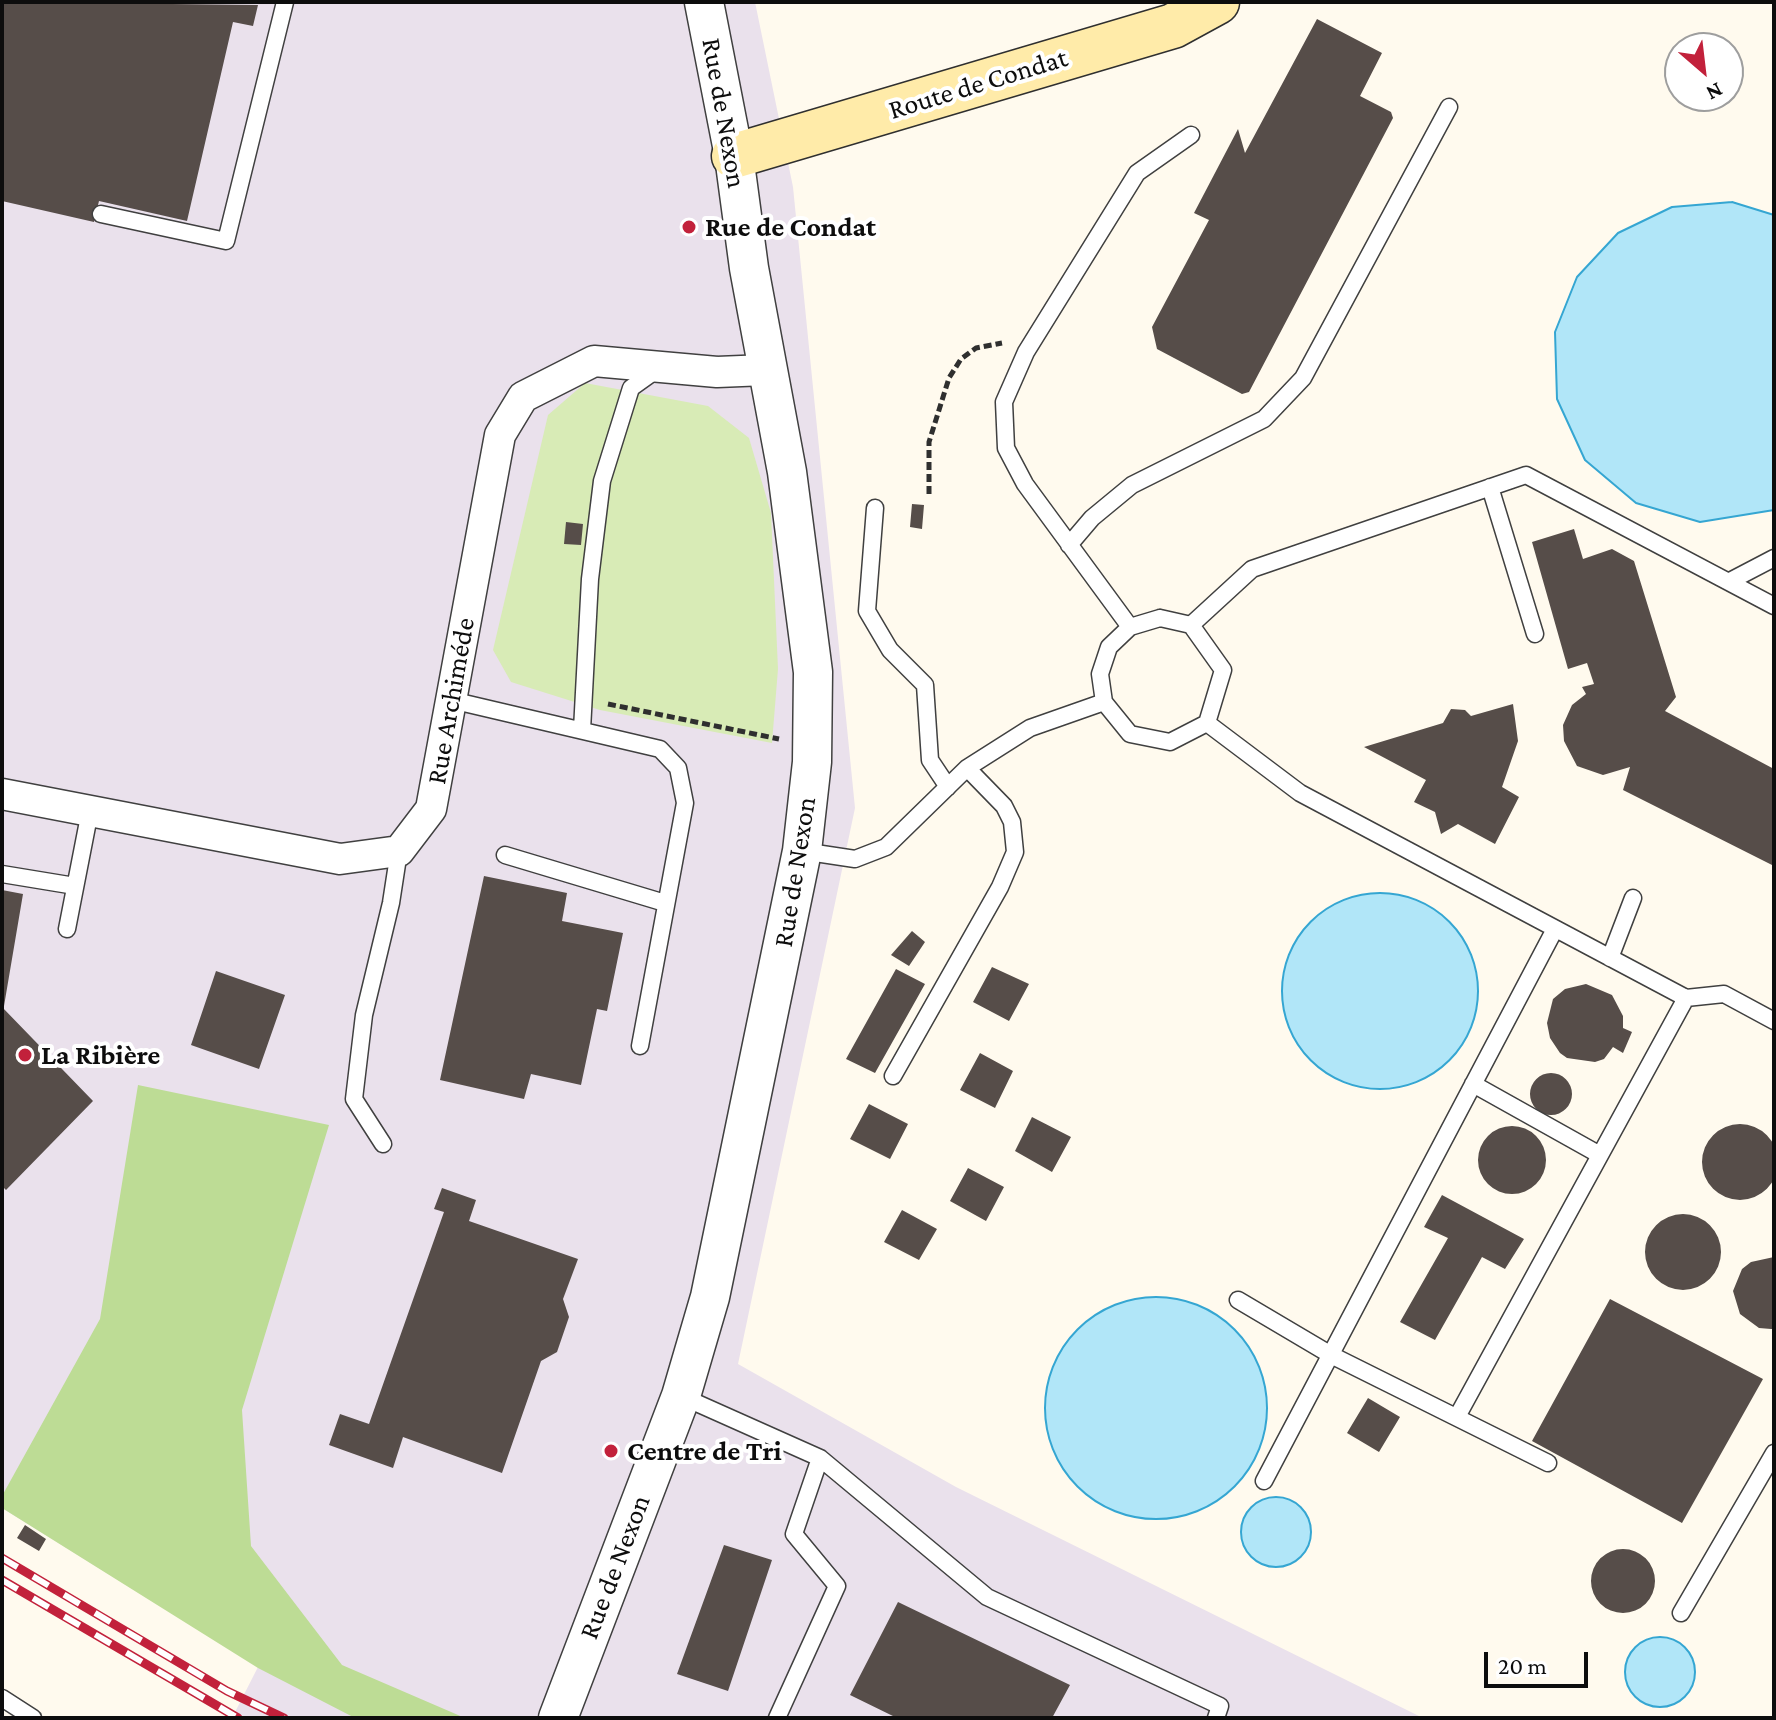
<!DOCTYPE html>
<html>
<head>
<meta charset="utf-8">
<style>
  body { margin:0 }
  #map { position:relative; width:1776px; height:1720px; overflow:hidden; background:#fffaee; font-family:"Crimson Pro",serif }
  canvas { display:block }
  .frame { position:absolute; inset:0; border:4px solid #0d0d0d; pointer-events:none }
  .north { position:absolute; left:1664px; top:32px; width:80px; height:80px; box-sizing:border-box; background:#fff; border:2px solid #9e9e9e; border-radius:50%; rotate:152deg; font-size:22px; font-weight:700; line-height:32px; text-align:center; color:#0d0d0d }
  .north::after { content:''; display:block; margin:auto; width:28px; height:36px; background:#c2213b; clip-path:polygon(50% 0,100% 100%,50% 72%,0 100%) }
  .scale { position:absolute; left:1484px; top:1652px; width:104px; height:36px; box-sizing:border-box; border:4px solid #0d0d0d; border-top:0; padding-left:10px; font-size:24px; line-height:28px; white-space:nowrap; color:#0d0d0d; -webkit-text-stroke:6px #fff; paint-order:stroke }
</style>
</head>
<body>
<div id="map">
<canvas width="1776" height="1720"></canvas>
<div class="frame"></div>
<div class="north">N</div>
<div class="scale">20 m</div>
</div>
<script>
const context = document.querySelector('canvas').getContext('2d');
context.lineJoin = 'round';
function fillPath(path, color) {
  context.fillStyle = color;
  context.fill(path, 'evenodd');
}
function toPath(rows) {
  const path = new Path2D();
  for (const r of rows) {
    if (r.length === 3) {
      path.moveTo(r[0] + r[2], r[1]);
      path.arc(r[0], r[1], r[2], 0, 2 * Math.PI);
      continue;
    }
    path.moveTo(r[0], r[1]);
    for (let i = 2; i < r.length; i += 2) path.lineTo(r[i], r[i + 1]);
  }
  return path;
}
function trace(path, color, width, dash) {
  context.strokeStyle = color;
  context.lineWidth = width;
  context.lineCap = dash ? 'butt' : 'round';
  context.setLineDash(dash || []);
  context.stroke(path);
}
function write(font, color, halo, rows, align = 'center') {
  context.font = font + ' "Crimson Pro",serif';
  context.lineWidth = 8;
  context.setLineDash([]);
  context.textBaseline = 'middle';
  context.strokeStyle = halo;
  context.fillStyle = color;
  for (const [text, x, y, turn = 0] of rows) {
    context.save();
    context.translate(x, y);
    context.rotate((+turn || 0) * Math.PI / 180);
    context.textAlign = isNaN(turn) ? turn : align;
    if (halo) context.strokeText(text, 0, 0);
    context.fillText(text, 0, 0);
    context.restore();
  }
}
fillPath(toPath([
  [2,2,755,2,793,187,855,808,738,1364,956,1487,1423,1718,232,1718,258,1667,2,1508]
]), '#eae1ec');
fillPath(toPath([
  [585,383,708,406,749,438,771,513,778,669,772,743,600,710,511,682,493,650,548,415]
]), '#d8ebb6');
fillPath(toPath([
  [138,1085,329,1125,242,1410,251,1546,342,1665,465,1718,355,1718,258,1668,2,1508,2,1496,100,1319]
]), '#bddc95');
const water = toPath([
  [1732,202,1774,215,1774,510,1700,522,1636,503,1585,460,1557,399,1555,332,1577,277,1618,233,1672,207,1732,202],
  [1380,991,98],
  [1156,1408,111],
  [1276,1532,35],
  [1660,1672,35]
]);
fillPath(water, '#b1e6f8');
trace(water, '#35a6d2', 2);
fillPath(toPath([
  [2,2,258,5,253,26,233,22,187,221,99,201,94,222,2,201],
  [1317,19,1382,53,1360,96,1391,112,1393,118,1249,392,1242,394,1157,349,1152,327,1209,220,1194,213,1238,129,1245,153],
  [912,504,924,505,922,529,910,527],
  [566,522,583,524,581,545,564,544],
  [1574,529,1583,559,1612,549,1634,561,1676,697,1665,711,1774,769,1774,866,1623,790,1630,767,1603,775,1577,766,1564,741,1563,725,1572,705,1586,694,1582,687,1594,684,1587,663,1568,669,1532,542],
  [1513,704,1518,741,1502,787,1519,797,1495,844,1458,824,1441,834,1435,812,1414,802,1426,780,1364,747,1443,723,1451,709,1465,710,1471,716],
  [484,876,567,893,562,921,623,933,607,1011,597,1009,581,1085,531,1074,524,1099,440,1080],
  [2,890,23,894,4,1006,2,1006],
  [912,931,925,942,909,966,891,955],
  [992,967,1029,984,1009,1021,973,1002],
  [896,969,925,984,875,1073,846,1059],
  [216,971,285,995,259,1069,191,1045],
  [1586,984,1612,995,1623,1016,1623,1028,1632,1032,1623,1053,1613,1047,1604,1059,1595,1062,1567,1058,1560,1053,1550,1038,1547,1023,1553,999,1565,989],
  [2,1007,93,1101,6,1190,2,1186],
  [980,1053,1013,1071,995,1108,960,1090],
  [1551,1094,21],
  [869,1104,908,1124,890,1159,850,1139],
  [1032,1117,1071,1137,1052,1172,1015,1151],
  [1740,1162,38],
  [1512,1160,34],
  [968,1168,1004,1187,986,1221,950,1201],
  [442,1188,476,1200,469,1221,578,1259,563,1299,569,1317,557,1352,541,1361,502,1473,403,1437,393,1468,329,1445,340,1414,369,1424,444,1212,434,1209],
  [1442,1195,1524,1239,1505,1269,1482,1257,1435,1340,1400,1322,1448,1238,1424,1227],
  [902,1210,937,1229,919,1260,884,1242],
  [1683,1252,38],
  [1774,1257,1774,1329,1771,1329,1759,1328,1740,1314,1733,1291,1742,1269,1751,1262],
  [1610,1299,1763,1379,1682,1523,1532,1441],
  [1368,1398,1400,1417,1379,1452,1347,1433],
  [25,1525,46,1539,39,1551,17,1538],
  [724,1545,772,1560,728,1691,677,1674],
  [1623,1581,32],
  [898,1602,1070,1685,1052,1718,897,1718,850,1695]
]), '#564d49');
const service = toPath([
  [101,214,226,241,285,2],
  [1490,487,1535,634],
  [875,508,867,611,890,650,925,685,930,760,948,787],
  [1069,545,1092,518,1132,485,1264,419,1303,378,1449,107],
  [1730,581,1774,558],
  [1160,618,1191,625,1223,670,1207,723,1170,742,1130,734,1104,702,1100,674,1109,647,1130,627,1160,618],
  [1191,625,1252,569,1526,475,1774,606],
  [1130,627,1025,484,1006,448,1004,402,1026,352,1137,173,1191,135],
  [451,700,660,749,678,768,685,803,640,1046],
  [1207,723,1300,793,1686,998,1724,994,1774,1021],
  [582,730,590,579,602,481,631,388,659,368],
  [802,851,855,859,886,847,967,768,1030,728,1104,702],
  [505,855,665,903],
  [2,874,75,886],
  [67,929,90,811],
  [1610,958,1633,898],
  [893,1076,1000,887,1015,852,1012,822,1004,806,967,768],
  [1473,1084,1600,1155],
  [383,1144,354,1099,364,1015,391,903,399,851],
  [1238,1300,1331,1355,1548,1463],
  [681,1396,820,1458,987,1597,1220,1706,1216,1718],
  [1458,1415,1686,998],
  [1264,1481,1555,929],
  [1681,1613,1774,1453],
  [2,1698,33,1718],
  [777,1718,837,1586,794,1534,820,1458]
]);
const minor = toPath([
  [2,794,340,859,399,851,431,809,500,435,523,397,594,361,717,372,766,370]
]);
const tertiary = toPath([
  [558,1718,681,1396,710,1297,802,851,812,762,813,672,787,472,749,268,734,156,704,2]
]);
const secondary = toPath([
  [734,156,1173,26,1217,2]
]);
trace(service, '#404040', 19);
trace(minor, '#404040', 33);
trace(tertiary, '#404040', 41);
trace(secondary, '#2f2f2f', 47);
trace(toPath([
  [929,494,929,442,949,378,961,359,976,348,1002,343],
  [608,704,779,739]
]), '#2f2f2f', 5, [8, 4]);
trace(service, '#fff', 16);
trace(minor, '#fff', 30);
trace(tertiary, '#fff', 38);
trace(secondary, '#ffeba9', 44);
const rail = toPath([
  [2,1558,227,1691,284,1718],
  [2,1580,238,1718]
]);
trace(rail, '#c2213b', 9);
trace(rail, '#fff', 6, [18]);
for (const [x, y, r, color] of [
  [689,227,8,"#c2213b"],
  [25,1055,8,"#c2213b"],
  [611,1451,8,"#c2213b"]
]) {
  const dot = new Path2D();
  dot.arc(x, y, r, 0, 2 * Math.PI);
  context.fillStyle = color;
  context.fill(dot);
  trace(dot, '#fff', 3);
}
write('28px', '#0d0d0d', '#fff', [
  ["Route de Condat",978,84,-17],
  ["Rue de Nexon",724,113,80],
  ["Rue Archiméde",451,701,-80],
  ["Rue de Nexon",795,872,-81],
  ["Rue de Nexon",615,1567,-69]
]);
write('bold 28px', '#0d0d0d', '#fff', [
  ["Rue de Condat",705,227],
  ["La Ribière",41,1055],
  ["Centre de Tri",627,1451]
], 'left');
</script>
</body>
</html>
